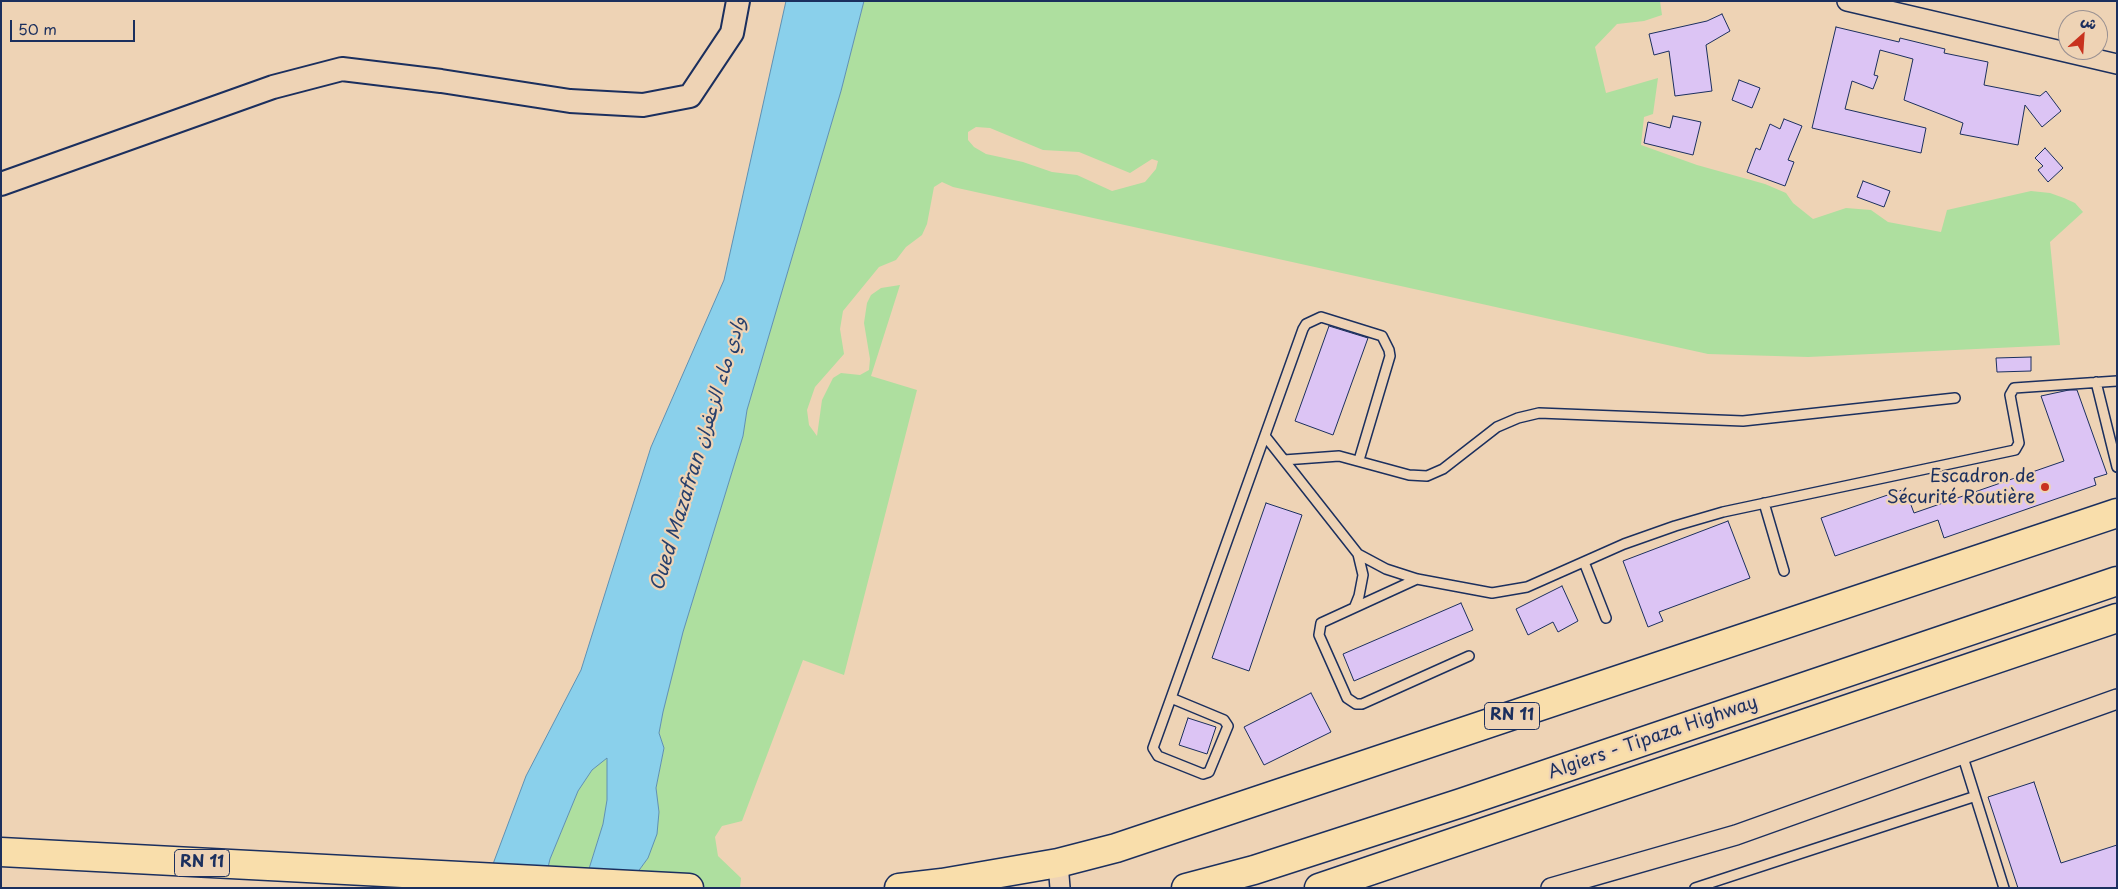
<!DOCTYPE html>
<html>
<head>
<meta charset="utf-8">
<style>
  body { margin:0 }
  #map { position:relative; width:2118px; height:889px; overflow:hidden; background:#eed3b5; font-family:"Playpen Sans","Playpen Sans Arabic",sans-serif }
  canvas { display:block }
  .frame { position:absolute; inset:0; border:2px solid #1b2f5e; pointer-events:none }
  .north { position:absolute; left:2058px; top:10px; width:50px; height:50px; box-sizing:border-box; background:#eed3b5; border:1px solid #9a9192; border-radius:50%; rotate:26deg; font-size:14px; font-weight:700; line-height:20px; text-align:center; color:#1b2f5e }
  .north::after { content:''; display:block; margin:auto; width:18px; height:22px; background:#c8321e; clip-path:polygon(50% 0,100% 100%,50% 72%,0 100%) }
  .scale { position:absolute; left:10px; top:20px; width:125px; height:22px; box-sizing:border-box; border:2px solid #1b2f5e; border-top:0; padding-left:6px; font-size:15px; line-height:18px; white-space:nowrap; color:#1b2f5e; -webkit-text-stroke:4px #eed3b5; paint-order:stroke }
</style>
</head>
<body>
<div id="map">
<canvas width="2118" height="889"></canvas>
<div class="frame"></div>
<div class="north">ش</div>
<div class="scale">50 m</div>
</div>
<script>
const context = document.querySelector('canvas').getContext('2d');
context.lineJoin = 'round';
function fillPath(path, color) {
  context.fillStyle = color;
  context.fill(path, 'evenodd');
}
function toPath(rows) {
  const path = new Path2D();
  for (const r of rows) {
    path.moveTo(r[0], r[1]);
    for (let i = 2; i < r.length; i += 2) path.lineTo(r[i], r[i + 1]);
  }
  return path;
}
function trace(path, color, width, dash) {
  context.strokeStyle = color;
  context.lineWidth = width;
  context.lineCap = dash ? 'butt' : 'round';
  context.setLineDash(dash || []);
  context.stroke(path);
}
function write(font, color, halo, rows, align = 'center') {
  context.font = font + ' "Playpen Sans","Playpen Sans Arabic",sans-serif';
  context.lineWidth = 4.5;
  context.setLineDash([]);
  context.textBaseline = 'middle';
  context.strokeStyle = halo;
  context.fillStyle = color;
  for (const [text, x, y, turn = 0] of rows) {
    context.save();
    context.translate(x, y);
    context.rotate((+turn || 0) * Math.PI / 180);
    context.textAlign = isNaN(turn) ? turn : align;
    if (halo) context.strokeText(text, 0, 0);
    context.fillText(text, 0, 0);
    context.restore();
  }
}
fillPath(toPath([
  [864,1,1660,1,1662,15,1644,21,1617,24,1595,47,1606,93,1658,78,1653,114,1644,117,1641,145,1697,165,1765,184,1786,193,1793,203,1813,219,1846,208,1871,210,1888,222,1941,232,1947,210,2031,191,2050,193,2064,198,2075,203,2083,212,2050,242,2060,345,1808,357,1708,354,953,187,942,182,934,187,927,224,922,235,906,247,896,260,879,267,843,311,840,329,844,354,815,387,807,410,809,425,817,436,822,400,833,378,841,373,860,375,869,370,870,359,864,323,867,303,871,295,881,288,900,285,871,376,917,390,844,675,803,660,742,821,722,826,715,837,718,856,741,878,740,888,626,888,648,858,659,812,656,788,664,748,659,733,663,712,683,632,743,436,747,410,841,91],
  [976,127,990,128,1043,150,1079,152,1130,173,1152,159,1158,161,1156,169,1145,182,1112,191,1077,175,1052,172,1023,162,986,154,974,147,968,140,968,132],
  [607,757,607,800,603,824,583,888,543,888,550,859,578,791,592,770]
]), '#aedf9f');
const water = toPath([
  [786,1,864,1,841,91,747,410,743,436,683,632,663,712,659,733,664,748,656,788,659,812,657,834,648,858,626,888,583,888,603,824,607,800,607,758,592,770,578,791,550,859,543,888,484,888,526,776,581,670,651,447,724,280,786,1]
]);
fillPath(water, '#8ad0eb');
trace(water, '#5e90b3', 1);
const building = toPath([
  [1722,14,1730,31,1706,45,1712,91,1675,96,1669,51,1654,55,1649,34,1707,21,1722,14],
  [1836,27,1899,42,1900,38,1945,49,1944,53,1988,62,1984,85,2040,96,2046,91,2061,111,2042,127,2025,105,2018,145,1960,134,1963,123,1904,100,1913,59,1880,50,1874,75,1878,76,1873,89,1852,81,1845,109,1926,128,1921,153,1812,128,1836,27],
  [1739,80,1760,88,1752,108,1732,100,1739,80],
  [1673,116,1701,122,1693,155,1644,143,1648,122,1670,128,1673,116],
  [1784,119,1802,126,1788,160,1794,162,1785,186,1747,172,1756,148,1760,150,1770,124,1780,129,1784,119],
  [2045,148,2063,168,2048,182,2038,170,2043,166,2035,158,2045,148],
  [1863,181,1890,191,1884,207,1857,197,1863,181],
  [1329,326,1368,338,1333,435,1295,421,1329,326],
  [2031,357,2031,371,1997,372,1996,358,2031,357],
  [2069,390,2077,390,2107,474,2094,478,2096,485,1944,538,1938,520,1835,556,1821,518,1905,489,1914,513,2064,461,2041,396,2069,390],
  [1266,503,1302,515,1249,671,1212,658,1266,503],
  [1728,521,1750,578,1659,612,1663,621,1648,627,1623,561,1728,521],
  [1562,586,1578,621,1558,632,1553,622,1528,635,1516,609,1562,586],
  [1461,603,1473,630,1354,681,1343,654,1461,603],
  [1311,693,1331,732,1264,765,1244,727,1311,693],
  [1188,718,1216,727,1207,754,1179,745,1188,718],
  [2034,782,2061,863,2117,845,2117,888,2018,888,1988,797,2034,782]
]);
fillPath(building, '#dcc4f4');
trace(building, '#1b2f5e', 1);
const service = toPath([
  [2096,382,2117,467],
  [1265,436,1358,554,1386,569,1417,579,1492,593,1527,587,1624,544,1675,526,1723,512,2015,450,2019,443,2010,395,2014,388,2117,381],
  [1284,460,1339,456,1409,475,1427,476,1443,469,1497,427,1518,418,1539,413,1743,421,1955,398],
  [1764,503,1784,571],
  [1584,562,1606,618],
  [1417,579,1321,623,1319,635,1347,698,1356,704,1362,704,1469,656],
  [1355,606,1359,596,1363,575,1358,554],
  [1171,698,1224,720,1228,726,1209,772,1203,774,1158,756,1153,748,1171,698,1303,329,1306,324,1321,317,1382,336,1389,350,1390,356,1359,460],
  [1962,754,2004,888],
  [1695,888,1973,797]
]);
const minor = toPath([
  [1847,1,2117,64],
  [1058,863,1060,888],
  [1551,888,1736,835,2117,699]
]);
const tertiary = toPath([
  [1,184,273,87,342,69,441,81,570,101,643,105,690,96,732,33,738,1]
]);
const primary = toPath([
  [1,852,689,888],
  [899,888,942,883,1058,863,1116,848,2117,513]
]);
const motorway = toPath([
  [1186,888,1254,870,1461,803,2117,581],
  [1319,888,2117,618]
]);
trace(service, '#1b2f5e', 12);
trace(minor, '#1b2f5e', 22);
trace(tertiary, '#1b2f5e', 26);
trace(primary, '#1b2f5e', 31);
trace(motorway, '#1b2f5e', 31);
trace(service, '#eed3b5', 9);
trace(minor, '#eed3b5', 19);
trace(tertiary, '#eed3b5', 22);
trace(primary, '#f9deab', 28);
trace(motorway, '#f9deab', 28);
for (const [x, y, r, color] of [
  [2045,487,5,"#c8321e"]
]) {
  const dot = new Path2D();
  dot.arc(x, y, r, 0, 2 * Math.PI);
  context.fillStyle = color;
  context.fill(dot);
  trace(dot, '#eed3b5', 2);
}
for (const [x, y, w] of [
  [1512,716,55],
  [202,863,55]
]) {
  const box = new Path2D();
  box.roundRect(x - w / 2, y - 13.5, w, 27, 4);
  context.fillStyle = '#eed3b5';
  context.fill(box);
  trace(box, '#1b2f5e', 1);
}
write('bold 16px', '#1b2f5e', null, [
  ["RN 11",1512,716],
  ["RN 11",202,863]
]);
write('18px', '#1b2f5e', '#eed3b5', [
  ["Escadron de",2035,477],
  ["Sécurité Routière",2035,498]
], 'right');
write('18px', '#1b2f5e', '#eed3b5', [
  ["Algiers - Tipaza Highway",1653,738,-19]
]);
write('italic 19px', '#263f6c', '#eed3b5', [
  ["Oued Mazafran وادي ماء الزعفران",699,454,-73]
]);
</script>
</body>
</html>
